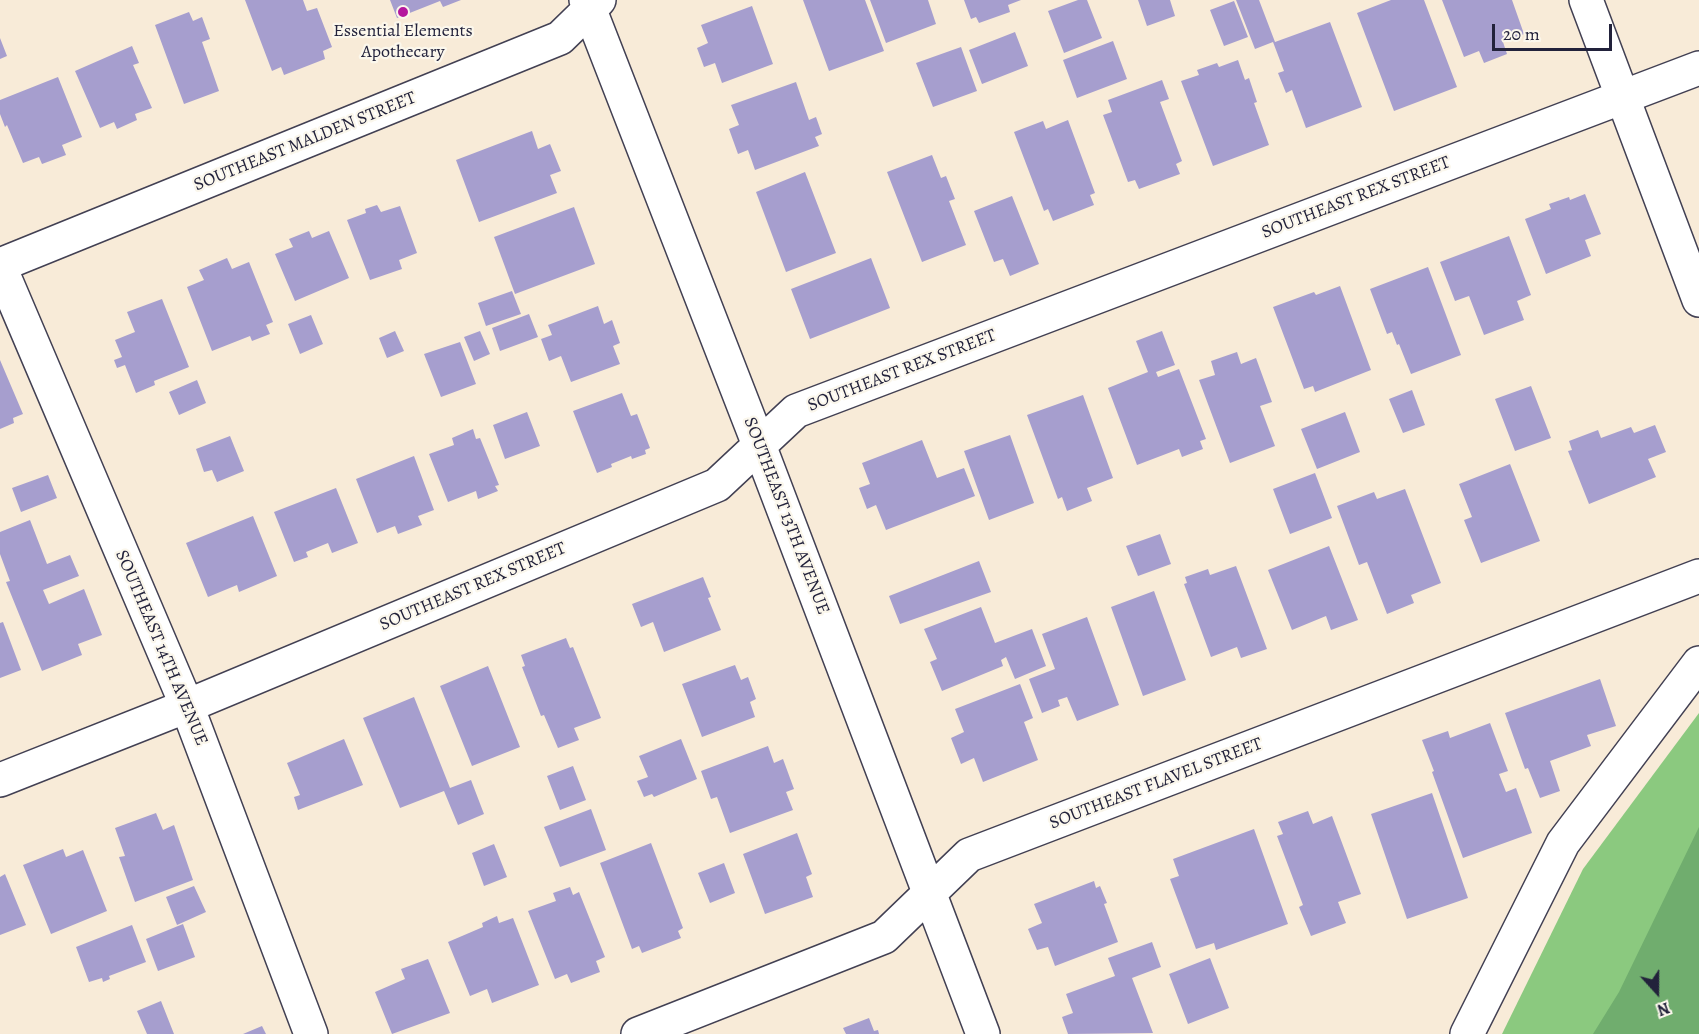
<!DOCTYPE html>
<html>
<head>
<meta charset="utf-8">
<style>
  body { margin:0 }
  #map { position:relative; width:1699px; height:1034px; overflow:hidden; background:#f8ebd8; font-family:Alegreya,serif }
  canvas { display:block }
  .north { position:absolute; left:1627px; top:962px; width:60px; height:60px; -webkit-text-stroke:4px #fbf7ec; paint-order:stroke; rotate:159deg; font-size:16px; font-weight:700; line-height:24px; text-align:center; color:#22223b }
  .north::after { content:''; display:block; margin:auto; width:21px; height:27px; background:#22223b; clip-path:polygon(50% 0,100% 100%,50% 72%,0 100%) }
  .scale { position:absolute; left:1492px; top:24px; width:120px; height:27px; box-sizing:border-box; border:3px solid #22223b; border-top:0; padding-left:8px; font-size:18px; line-height:21px; white-space:nowrap; color:#22223b; -webkit-text-stroke:4px #fbf7ec; paint-order:stroke }
</style>
</head>
<body>
<div id="map">
<canvas width="1699" height="1034"></canvas>
<div class="north">N</div>
<div class="scale">20 m</div>
</div>
<script>
const context = document.querySelector('canvas').getContext('2d');
context.lineJoin = 'round';
function fillPath(path, color) {
  context.fillStyle = color;
  context.fill(path, 'evenodd');
}
function toPath(rows) {
  const path = new Path2D();
  for (const r of rows) {
    path.moveTo(r[0], r[1]);
    for (let i = 2; i < r.length; i += 2) path.lineTo(r[i], r[i + 1]);
  }
  return path;
}
function trace(path, color, width, dash) {
  context.strokeStyle = color;
  context.lineWidth = width;
  context.lineCap = dash ? 'butt' : 'round';
  context.setLineDash(dash || []);
  context.stroke(path);
}
function write(font, color, halo, rows, align = 'center') {
  context.font = font + ' Alegreya,serif';
  context.lineWidth = 4.5;
  context.setLineDash([]);
  context.textBaseline = 'middle';
  context.strokeStyle = halo;
  context.fillStyle = color;
  for (const [text, x, y, turn = 0] of rows) {
    context.save();
    context.translate(x, y);
    context.rotate((+turn || 0) * Math.PI / 180);
    context.textAlign = isNaN(turn) ? turn : align;
    if (halo) context.strokeText(text, 0, 0);
    context.fillText(text, 0, 0);
    context.restore();
  }
}
fillPath(toPath([
  [1699,713,1699,1034,1502,1034,1583,869]
]), '#8bc97f');
fillPath(toPath([
  [1699,827,1699,1034,1593,1034,1619,992]
]), '#70ad6e');
fillPath(toPath([
  [245,0,303,0,307,11,317,8,332,47,323,51,325,59,284,75,281,67,272,71],
  [390,0,461,0,443,7,440,1,397,18],
  [803,0,865,0,884,51,829,71],
  [870,0,928,0,936,24,886,43],
  [964,0,1021,0,1008,5,1010,12,979,23,976,17,971,19],
  [1078,0,1087,0,1102,38,1064,53,1048,11],
  [1138,0,1170,0,1175,16,1147,26],
  [1236,0,1259,0,1275,42,1330,22,1362,107,1306,128,1292,90,1286,93,1278,73,1284,71,1273,42,1255,49],
  [1391,0,1424,0,1457,87,1394,111,1357,13],
  [1442,0,1512,0,1524,34,1503,42,1507,54,1484,63,1479,51,1464,57],
  [1234,1,1248,37,1224,46,1210,10],
  [752,6,773,64,722,83,715,63,704,67,697,48,708,43,701,25],
  [189,12,193,21,202,17,210,39,202,42,219,91,184,104,155,25],
  [1015,32,1028,66,982,84,969,50],
  [0,38,7,56,0,59],
  [1113,41,1127,79,1077,98,1063,60],
  [132,46,139,63,133,65,152,108,135,114,137,120,117,129,114,122,100,128,75,71],
  [961,47,977,91,933,107,916,63],
  [1238,60,1245,80,1249,78,1257,102,1254,103,1269,145,1213,166,1181,81,1199,75,1197,70,1217,63,1219,67],
  [58,77,82,137,62,145,66,155,42,164,39,157,23,163,7,125,5,127,0,114,0,100],
  [1162,80,1169,99,1160,102,1182,161,1176,164,1180,174,1139,189,1135,180,1128,182,1103,115,1112,112,1108,100],
  [796,82,809,120,816,117,822,134,815,137,819,146,755,170,748,150,738,154,729,129,739,125,731,105],
  [1068,120,1095,193,1090,195,1094,205,1053,221,1048,209,1044,211,1014,132,1043,121,1046,129],
  [532,131,538,149,550,144,561,171,550,175,557,193,479,222,456,160],
  [932,155,941,178,946,176,955,199,949,201,966,245,922,262,887,172],
  [805,172,836,253,786,272,756,192],
  [1585,194,1601,234,1585,240,1591,256,1546,274,1525,219,1551,209,1549,204,1569,197,1570,200],
  [1012,196,1039,264,1010,276,1003,259,994,262,974,211],
  [377,205,381,212,400,206,417,253,399,260,402,269,370,280,347,220,366,213,365,209],
  [574,207,595,264,515,294,494,237],
  [309,231,312,238,329,231,349,278,295,301,275,254,293,247,289,239],
  [1509,236,1531,295,1517,301,1524,320,1484,335,1469,296,1455,301,1440,262],
  [227,258,232,269,249,262,273,322,266,325,270,334,252,341,250,336,212,351,187,287,204,280,199,270],
  [871,258,890,308,810,339,791,289],
  [1428,267,1461,355,1411,374,1399,344,1397,345,1392,332,1387,334,1370,289],
  [1340,286,1371,370,1315,392,1313,386,1304,389,1273,307,1314,292,1316,295],
  [512,291,521,314,486,326,478,303],
  [162,299,189,367,154,381,155,385,136,393,125,365,117,368,114,360,122,357,115,340,135,332,127,312],
  [598,306,604,324,612,320,620,343,613,346,620,364,571,382,561,356,549,361,541,339,552,335,548,325],
  [529,314,538,337,500,351,492,328],
  [311,315,323,344,300,354,288,324],
  [395,331,404,351,387,358,379,338],
  [480,331,490,354,474,361,464,337],
  [1162,331,1175,365,1156,372,1158,377,1179,369,1206,439,1200,441,1203,449,1182,457,1179,449,1137,465,1108,388,1148,372,1136,341],
  [460,342,476,384,441,397,424,354],
  [1237,352,1241,364,1256,358,1272,402,1260,406,1275,446,1230,463,1199,380,1215,375,1211,361],
  [0,360,23,414,13,418,14,423,0,429],
  [197,380,206,403,179,415,169,392],
  [1531,386,1551,438,1515,451,1495,399],
  [1412,390,1425,425,1403,433,1389,399],
  [622,393,631,416,637,414,650,448,645,450,646,454,632,459,631,456,611,464,612,467,597,473,573,411],
  [1083,395,1113,478,1087,488,1092,501,1067,511,1062,497,1058,499,1027,415],
  [527,412,540,446,505,459,493,425],
  [1345,412,1360,452,1317,469,1301,429],
  [1655,425,1666,452,1648,459,1656,477,1589,504,1568,451,1572,450,1569,441,1598,430,1601,438,1631,427,1634,433],
  [473,429,476,439,480,438,499,485,495,486,498,491,478,499,476,491,448,502,429,454,454,445,452,438],
  [1010,435,1034,503,989,520,964,451],
  [230,436,244,471,217,482,212,470,204,472,196,449],
  [922,440,937,478,964,468,975,496,886,530,876,505,867,509,859,488,870,484,862,463],
  [414,456,434,510,418,516,422,525,398,534,395,526,377,533,356,479],
  [1510,464,1540,541,1481,563,1464,520,1472,517,1459,484],
  [1315,473,1332,518,1290,534,1273,489],
  [48,475,57,498,21,512,12,488],
  [336,488,358,543,332,553,328,543,306,552,308,557,294,562,274,512],
  [1405,489,1441,583,1411,595,1414,603,1387,614,1367,562,1359,565,1337,506,1374,492,1377,499],
  [253,516,277,576,239,592,237,585,208,597,186,543],
  [30,520,47,564,70,555,79,576,43,590,49,604,84,589,102,635,78,644,82,655,42,671,6,582,10,581,0,554,0,532],
  [1160,534,1171,564,1138,576,1126,546],
  [1329,546,1358,620,1331,630,1326,616,1292,630,1268,570],
  [979,561,991,592,900,624,889,596],
  [1236,566,1267,649,1241,658,1237,647,1211,657,1184,584,1187,583,1185,577,1208,569,1210,575],
  [703,577,711,597,708,598,721,630,664,652,653,622,641,627,632,604],
  [1154,591,1186,680,1143,696,1111,607],
  [981,607,995,643,1032,629,1046,666,1015,679,1006,657,1001,660,1003,666,942,691,930,662,937,659,924,629],
  [1087,617,1119,705,1077,721,1067,697,1058,700,1060,706,1042,713,1029,679,1055,669,1042,634],
  [3,622,21,670,0,678,0,623],
  [566,638,570,648,573,647,601,718,574,728,579,740,558,748,544,715,541,716,522,667,525,666,521,655],
  [735,665,741,680,748,677,756,699,750,702,755,717,702,737,682,684],
  [488,666,520,747,472,766,440,686],
  [1600,679,1616,726,1587,735,1591,746,1550,761,1560,791,1540,798,1528,768,1525,769,1505,713],
  [1020,684,1033,718,1024,722,1038,760,983,782,974,758,961,764,951,738,964,732,955,709],
  [414,697,450,788,471,780,484,814,458,825,444,791,400,808,363,718],
  [1490,723,1508,771,1499,774,1506,792,1516,788,1532,833,1463,858,1432,772,1434,771,1422,740,1448,731,1450,738],
  [344,739,363,785,298,810,294,797,300,795,287,763],
  [681,739,697,779,654,797,652,794,644,797,637,781,648,777,639,756],
  [768,746,774,763,783,759,794,789,786,792,793,810,730,833,717,797,711,799,701,771],
  [573,766,586,800,560,810,547,776],
  [1432,793,1468,898,1407,919,1371,814],
  [591,809,606,850,560,867,544,827],
  [1308,811,1313,824,1332,816,1361,894,1338,902,1346,923,1311,936,1299,907,1303,905,1277,836,1283,834,1278,822],
  [156,813,163,830,174,825,193,880,135,902,119,857,125,856,115,828],
  [1254,829,1288,924,1216,950,1214,943,1196,949,1170,879,1179,876,1173,859],
  [797,833,812,874,806,877,813,897,765,914,743,854],
  [651,843,683,928,678,931,681,938,642,953,639,946,632,949,600,863],
  [494,844,507,877,484,886,472,853],
  [63,849,66,857,83,850,107,911,51,934,23,865],
  [724,863,735,893,710,903,698,873],
  [5,874,26,925,0,935,0,877],
  [1094,881,1096,888,1100,886,1107,903,1104,904,1118,942,1055,966,1048,947,1037,950,1028,929,1042,923,1034,904],
  [194,886,206,912,177,925,166,897],
  [570,887,573,895,579,892,605,957,596,961,600,972,571,983,567,974,555,979,528,911,556,901,553,893],
  [497,916,499,923,513,918,539,985,492,1003,487,989,470,996,448,942,483,927,482,923],
  [183,924,195,957,158,971,146,939],
  [132,925,146,962,109,976,110,979,103,982,102,978,89,982,76,947],
  [1152,942,1161,967,1132,978,1153,1033,1068,1034,1062,1017,1073,1013,1066,994,1115,976,1108,958],
  [1210,958,1229,1008,1188,1024,1169,974],
  [428,959,450,1013,392,1034,375,992,405,979,401,969],
  [161,1001,174,1034,147,1034,137,1011],
  [869,1018,874,1031,878,1030,879,1034,846,1034,843,1028],
  [262,1026,266,1034,243,1034]
]), '#a69ece');
const minor = toPath([
  [586,0,759,445,983,1034],
  [1586,0,1699,300],
  [0,265,560,38,599,0],
  [0,267,187,706,311,1034],
  [0,780,187,706,717,485,796,411,1699,68],
  [638,1034,884,937,969,855,1699,576],
  [1467,1034,1563,843,1699,663]
]);
trace(minor, '#424053', 36);
trace(minor, '#fff', 33);
for (const [x, y, r, color] of [
  [403,12,6,"#b5179e"]
]) {
  const dot = new Path2D();
  dot.arc(x, y, r, 0, 2 * Math.PI);
  context.fillStyle = color;
  context.fill(dot);
  trace(dot, '#fbf7ec', 2);
}
write('18px', '#22223b', '#fbf7ec', [
  ["Essential Elements",403,32],
  ["Apothecary",403,53]
]);
write('18px', '#22223b', '#fbf7ec', [
  ["SOUTHEAST MALDEN STREET",305,142,-22],
  ["SOUTHEAST REX STREET",1356,198,-21],
  ["SOUTHEAST REX STREET",902,371,-21],
  ["SOUTHEAST 13TH AVENUE",786,516,69],
  ["SOUTHEAST REX STREET",473,587,-23],
  ["SOUTHEAST 14TH AVENUE",161,648,67],
  ["SOUTHEAST FLAVEL STREET",1156,784,-21]
]);
</script>
</body>
</html>
